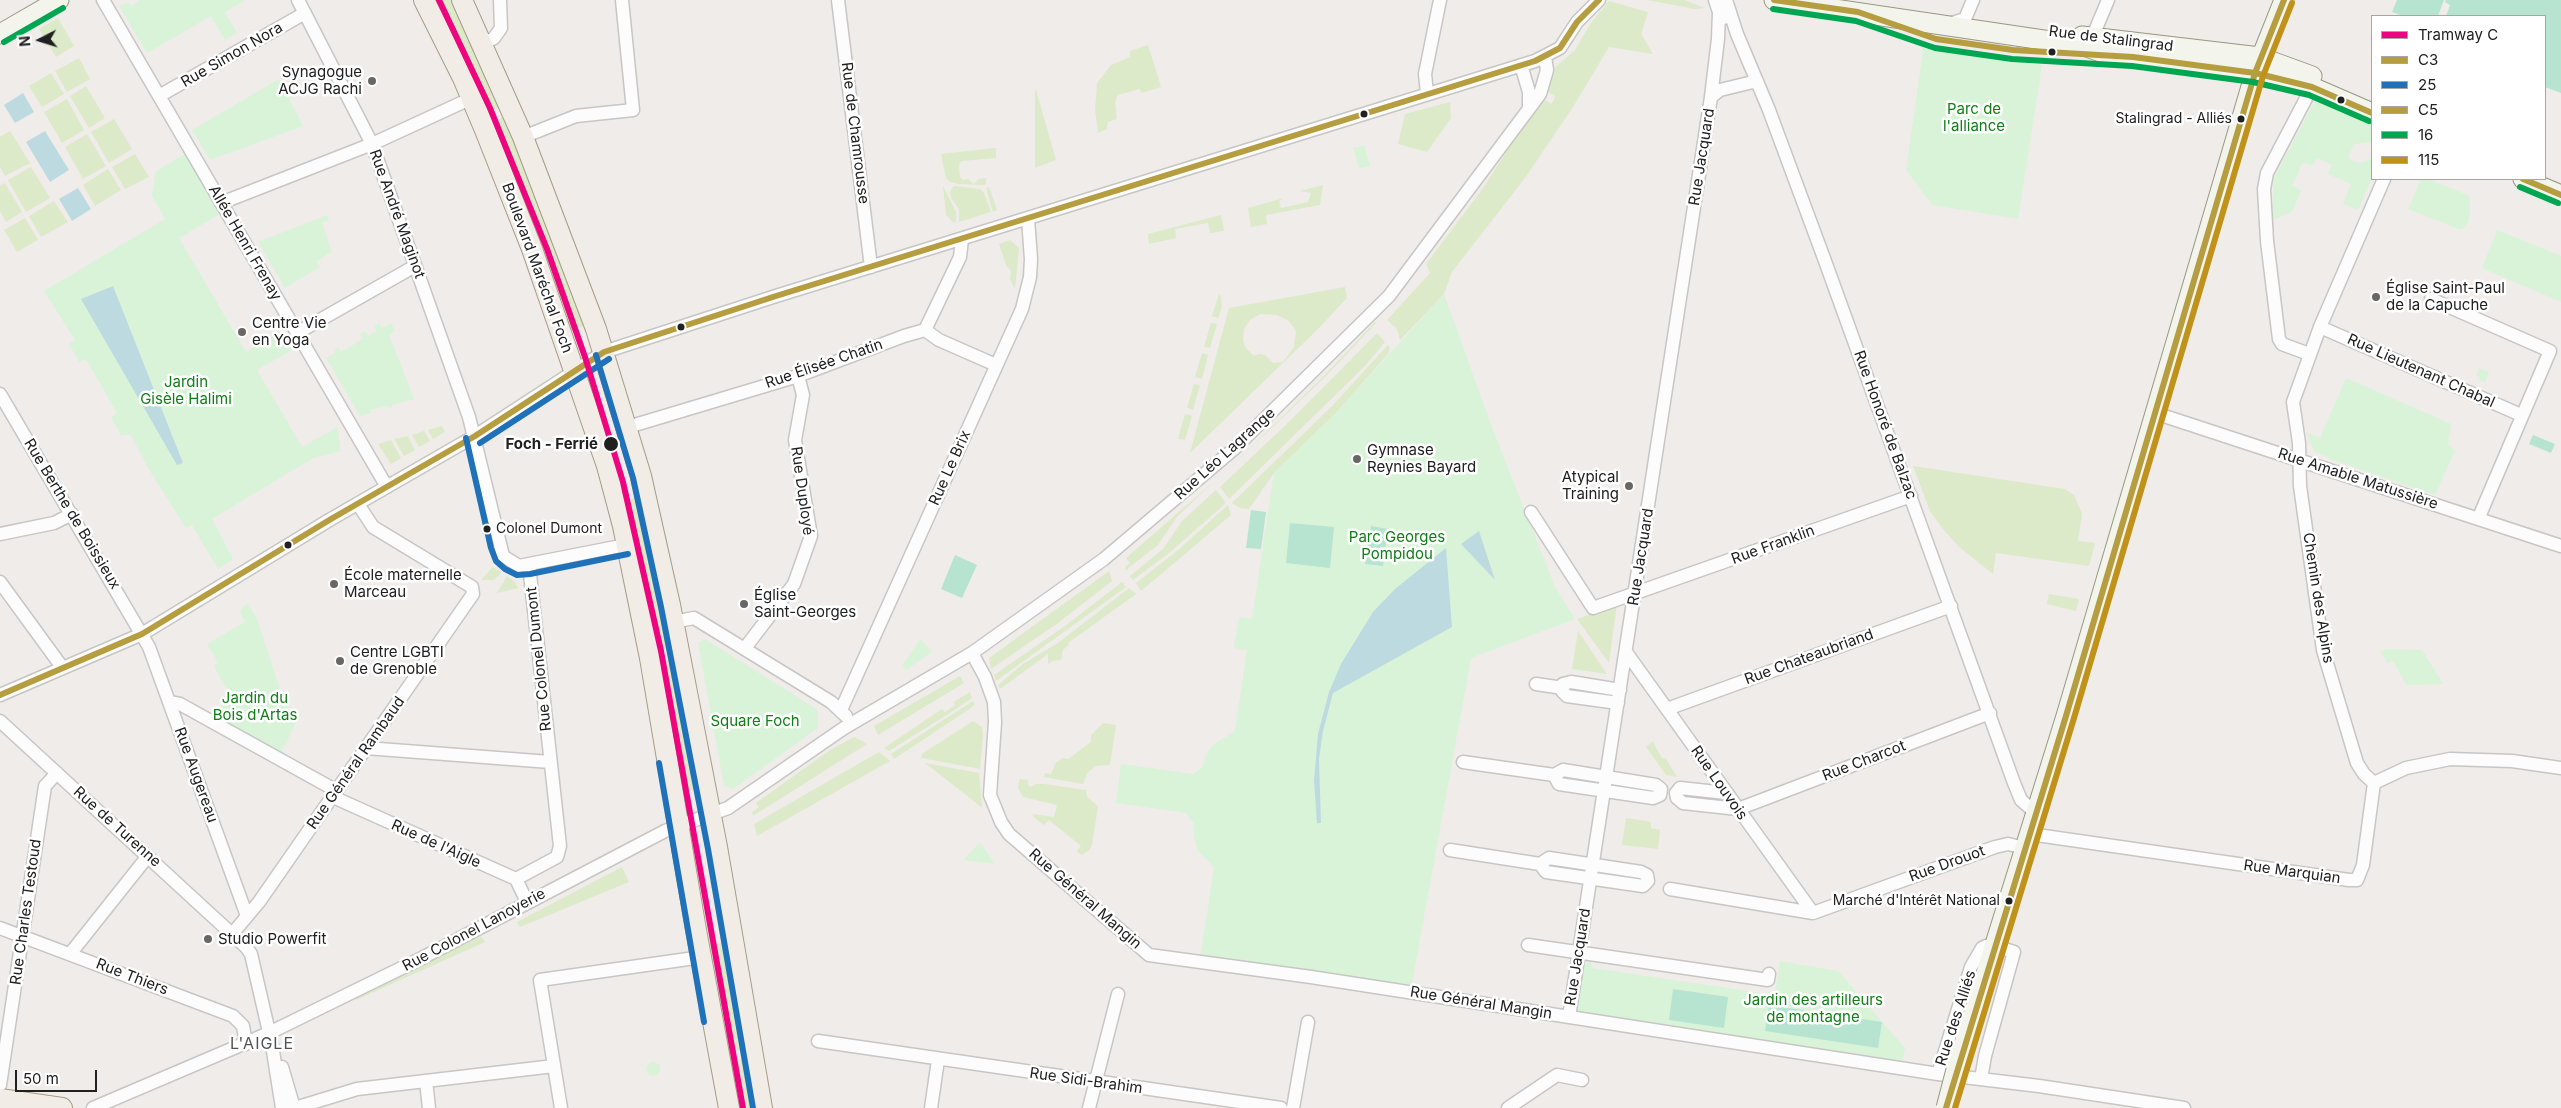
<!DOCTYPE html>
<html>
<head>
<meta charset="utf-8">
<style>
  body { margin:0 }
  #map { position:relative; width:2561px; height:1108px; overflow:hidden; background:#efece9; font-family:Inter,sans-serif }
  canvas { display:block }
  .legend { position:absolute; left:2371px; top:15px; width:175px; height:165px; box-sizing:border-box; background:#fff; border:1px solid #a6a6a6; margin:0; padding:6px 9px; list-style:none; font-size:15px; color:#202020 }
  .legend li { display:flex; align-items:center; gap:10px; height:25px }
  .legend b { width:25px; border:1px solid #a6a6a6 }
  .north { position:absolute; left:15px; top:15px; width:50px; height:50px; -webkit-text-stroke:4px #fff; paint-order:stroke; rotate:265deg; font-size:14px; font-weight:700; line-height:20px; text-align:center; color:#202020 }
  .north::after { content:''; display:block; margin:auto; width:18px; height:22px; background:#202020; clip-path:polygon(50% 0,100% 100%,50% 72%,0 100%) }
  .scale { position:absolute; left:15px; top:1070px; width:82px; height:22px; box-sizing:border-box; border:2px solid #202020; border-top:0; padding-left:6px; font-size:15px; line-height:18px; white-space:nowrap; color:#202020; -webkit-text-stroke:4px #fff; paint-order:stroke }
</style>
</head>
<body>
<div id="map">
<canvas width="2561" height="1108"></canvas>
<ul class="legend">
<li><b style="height:6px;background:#ee047f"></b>Tramway C</li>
<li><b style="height:6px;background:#b59d40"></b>C3</li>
<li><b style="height:6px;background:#1f72b9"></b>25</li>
<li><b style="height:6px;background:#b59d40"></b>C5</li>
<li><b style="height:6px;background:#00a651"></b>16</li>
<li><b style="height:6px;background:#c0921a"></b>115</li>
</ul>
<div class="north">N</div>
<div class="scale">50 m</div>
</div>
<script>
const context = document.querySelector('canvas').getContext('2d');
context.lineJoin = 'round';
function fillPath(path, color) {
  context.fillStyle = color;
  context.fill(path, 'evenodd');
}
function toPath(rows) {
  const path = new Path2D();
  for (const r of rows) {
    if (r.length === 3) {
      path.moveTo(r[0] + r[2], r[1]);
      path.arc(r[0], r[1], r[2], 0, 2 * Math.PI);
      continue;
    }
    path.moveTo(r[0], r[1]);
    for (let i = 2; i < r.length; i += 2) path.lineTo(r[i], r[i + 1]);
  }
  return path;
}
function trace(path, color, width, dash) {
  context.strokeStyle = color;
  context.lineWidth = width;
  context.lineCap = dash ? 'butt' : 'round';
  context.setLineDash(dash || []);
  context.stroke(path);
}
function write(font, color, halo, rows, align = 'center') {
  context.font = font + ' Inter,sans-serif';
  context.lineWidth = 5;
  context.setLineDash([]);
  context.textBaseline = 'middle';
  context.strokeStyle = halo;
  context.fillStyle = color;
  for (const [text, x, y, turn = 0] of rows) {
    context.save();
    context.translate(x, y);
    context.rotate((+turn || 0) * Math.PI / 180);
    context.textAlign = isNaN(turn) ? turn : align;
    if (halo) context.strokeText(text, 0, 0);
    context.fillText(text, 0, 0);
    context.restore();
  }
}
fillPath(toPath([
  [430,0,452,0,502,106,485,114],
  [1647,0,1684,0,1705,8,1695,9],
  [1609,1,1648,12,1641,34,1653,54,1609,47,1573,107,1525,178,1452,272,1444,294,1400,340,1397,329,1387,320,1430,273,1426,264,1483,188,1541,98,1551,104,1554,100,1555,96,1545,90,1551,71,1575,50,1591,23],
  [58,18,74,46,56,57,39,29],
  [1148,45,1161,87,1141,93,1140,89,1118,95,1115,102,1117,119,1108,122,1107,129,1098,133,1095,110,1097,83,1111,65,1130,57,1130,51],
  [79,58,90,79,67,92,55,71],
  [51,73,64,94,42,107,29,86],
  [86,86,105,118,89,128,70,96],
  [1036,90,1056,160,1035,168,1035,91],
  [67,99,84,130,62,143,44,112],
  [1450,102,1451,118,1427,152,1398,144,1405,114],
  [506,116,587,325,569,332,489,123],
  [114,119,132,149,109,163,91,132],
  [10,131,30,163,5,176,0,167,0,137],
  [87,134,106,166,83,179,65,147],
  [996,148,996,158,962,161,959,164,960,177,963,180,968,179,974,184,979,179,986,178,986,184,983,185,958,184,950,182,946,178,941,154],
  [135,154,149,177,125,189,112,167],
  [31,167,50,198,26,212,8,180],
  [108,169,121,190,95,206,83,185],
  [5,183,22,212,6,222,0,211,0,186],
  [1323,185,1320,205,1266,215,1267,224,1251,227,1248,208,1284,198,1279,201,1281,208,1308,202,1311,193,1300,191],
  [943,186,956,212,956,221,954,223,946,215],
  [954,186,980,189,984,193,991,212,959,222,959,209,951,198,950,191],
  [989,187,997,210,993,212,986,188],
  [54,201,68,222,41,237,29,216],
  [1221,215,1224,231,1210,233,1208,223,1175,229,1176,238,1149,244,1148,234],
  [25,218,38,240,17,252,4,230],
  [1010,240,1019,248,1015,289,1010,279,1011,271,1006,265,999,244],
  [1345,287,1347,298,1317,330,1190,453,1229,308],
  [1260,314,1277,315,1289,321,1296,331,1294,347,1283,362,1273,363,1265,355,1259,354,1254,356,1245,347,1243,339,1244,329,1250,320],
  [1219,294,1221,297,1222,307,1218,318,1212,316],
  [1375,322,1377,322,1327,375,1216,481,1321,379],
  [1211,323,1217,324,1210,348,1204,347],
  [1377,333,1385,342,1364,367,1229,499,1220,487,1289,422],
  [1388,345,1390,348,1388,354,1381,362,1334,415,1274,473,1249,509,1240,508,1232,503,1332,406],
  [1202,353,1208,355,1202,379,1195,377],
  [1194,384,1200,385,1193,410,1187,408],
  [1185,414,1192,416,1185,440,1178,439],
  [442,426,445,432,433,439,428,430],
  [424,431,430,441,419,447,412,435],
  [408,436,415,450,404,456,394,439],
  [391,440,401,458,391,464,378,444],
  [1913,466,2065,489,2074,495,2082,514,2078,541,2095,543,2089,566,1996,553,1993,574,1959,547,1943,529,1930,511],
  [1211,484,1176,518,1158,545,1126,570,1125,567,1130,563,1126,558],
  [1216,490,1226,503,1169,553,1133,580,1130,576,1163,549,1182,521],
  [640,497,671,649,653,652,621,501],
  [1228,505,1231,515,1141,591,1136,583,1177,551],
  [493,567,501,572,499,576,493,580,481,580],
  [1109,571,1112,581,1058,623,991,669,989,658],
  [507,576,515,582,518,588,497,593],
  [1122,582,1126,587,996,681,994,675,1065,626],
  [1129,588,1136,594,1068,643,1069,645,1063,650,1061,660,1053,661,1048,664,1048,654,1000,689,998,685,1023,664,1058,643],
  [2049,594,2079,599,2076,611,2047,604],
  [1617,604,1609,663,1577,619],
  [1578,631,1607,674,1572,669],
  [674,659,697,789,678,792,655,662],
  [960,676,964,683,878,735,874,726],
  [970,692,972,698,953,711,889,751,884,748,942,709,945,712,955,705,954,702],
  [973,701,975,704,971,708,894,759,891,754],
  [973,721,982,727,983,735,980,769,921,758,922,754],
  [1103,723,1116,725,1110,765,1096,766,1088,772,1083,784,1044,777,1045,773,1051,774,1055,764,1062,758,1068,759,1091,742,1091,735],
  [854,737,867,744,753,816,752,812,759,807,756,803,830,750],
  [1653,741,1657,750,1662,758,1666,759,1677,777,1666,775,1646,747],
  [879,752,890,761,757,836,754,824],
  [925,763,979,773,982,808,975,802],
  [1020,779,1028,780,1028,785,1031,787,1035,784,1044,784,1086,790,1087,797,1098,806,1092,845,1089,850,1082,855,1079,853,1077,851,1081,846,1049,820,1044,825,1036,819,1032,814,1054,817,1057,805,1023,797,1018,788],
  [1626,818,1651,822,1651,828,1660,830,1658,849,1622,845],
  [622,867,629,882,520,927,517,922],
  [481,936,485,942,356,1000,354,997],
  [726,942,745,1049,728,1053,705,946],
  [747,1059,756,1108,736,1108,729,1062]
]), '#dceac9');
fillPath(toPath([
  [140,0,245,0,225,12,237,33,225,40,211,16,147,53,119,6,128,2,131,6],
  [1924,44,2042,65,2018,219,1932,205,1906,170],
  [279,79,303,126,210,160,192,130],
  [2315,101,2372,125,2372,142,2354,144,2348,158,2358,163,2372,159,2372,178,2358,210,2343,204,2351,184,2328,174,2332,165,2317,158,2312,166,2303,162,2292,186,2301,190,2292,212,2272,220,2274,178],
  [1364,145,1370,166,1359,168,1353,148],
  [190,151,225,211,179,238,246,352,281,331,292,350,257,370,302,447,338,427,340,451,313,458,212,519,233,559,218,569,192,525,186,528,148,468,130,434,121,436,111,417,117,413,86,359,79,362,69,344,75,340,44,291,165,219,152,196,156,171],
  [2421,179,2429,179,2470,196,2469,220,2463,229,2459,229,2408,209],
  [327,215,329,220,322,223,332,252,316,261,320,267,285,288,258,242],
  [2497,230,2561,256,2561,302,2482,268],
  [1444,294,1493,430,1555,587,1575,619,1471,658,1411,988,1201,954,1214,867,1198,851,1194,837,1194,824,1186,813,1116,803,1121,764,1193,774,1202,768,1207,753,1214,744,1235,731,1247,650,1234,648,1239,617,1252,619,1274,473,1334,415],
  [379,323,382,328,391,323,395,331,389,335,414,399,392,405,392,407,388,408,387,406,371,410,371,413,360,416,326,358,335,353,334,350,338,347,341,352,363,339,360,334,365,331,368,336,377,331,374,326],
  [2479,368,2489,372,2485,382,2479,380,2480,377,2476,375],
  [2346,378,2451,424,2448,444,2455,451,2435,495,2333,460,2314,451,2306,432,2320,438],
  [248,604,257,619,284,702,297,721,280,755,225,725,224,714,218,710,226,701,224,698,229,689,225,687,214,666,218,663,207,644,245,622,240,613,242,607],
  [705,639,818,710,818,728,733,789,724,785,698,643],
  [920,639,932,652,906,670,902,666],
  [2384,649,2422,650,2443,684,2406,685,2393,661,2387,663,2381,653],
  [980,842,995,864,963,860],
  [1591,961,1592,968,1762,993,1775,992,1780,961,1838,971,1905,1048,1902,1065,1574,1012,1582,964],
  [653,1069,7]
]), '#d9f3d8');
fillPath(toPath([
  [2397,0,2444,0,2438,16,2403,16,2392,12],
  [2446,0,2561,0,2561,93,2545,87,2545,16,2446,16,2450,5,2445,2],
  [2533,435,2555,444,2551,453,2529,444],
  [1251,510,1266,512,1261,549,1246,548],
  [1290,523,1334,527,1330,568,1286,563],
  [1371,526,1388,529,1383,566,1365,564],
  [955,555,977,565,962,598,941,589],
  [1673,989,1728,997,1724,1028,1669,1020],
  [1769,1005,1882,1022,1878,1048,1765,1031]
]), '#b6e4d0');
fillPath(toPath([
  [23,93,34,112,15,123,4,105],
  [45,131,69,170,50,182,26,142],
  [78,188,91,209,72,221,59,199],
  [113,286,183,463,177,465,81,299],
  [1479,531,1495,580,1461,544],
  [1446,548,1452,627,1333,693,1323,731,1319,759,1321,823,1317,823,1314,780,1318,734,1329,692,1341,664,1373,612,1395,589]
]), '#bedae1');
const street = toPath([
  [103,0,387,487],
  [298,0,372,144,469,417,503,556,519,566,626,545],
  [838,0,871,267],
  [1715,0,1719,12,1724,18],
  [1726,0,1737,34,1769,110,1825,261,2014,783,2021,800,2036,813],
  [1949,24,1965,19,1973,0],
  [2088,42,2092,38,2108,0],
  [483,44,494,38,501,28,500,0],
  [1521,65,1529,92,1529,109],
  [1427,93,1425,74,1440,0],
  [159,96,305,13],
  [1711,97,1720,90,1757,81],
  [523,137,576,116,633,110,622,0],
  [221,203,372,144,472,98],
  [2431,299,2550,351,2479,517],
  [2320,327,2521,415],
  [925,330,939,340,996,365],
  [297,333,415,266],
  [2309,354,2282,344,2279,339,2267,241,2264,189,2267,173,2312,87],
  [0,394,149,647,247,916],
  [2155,413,2561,546],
  [628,427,798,376,904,336,925,330,960,257,962,239],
  [1531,512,1593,608,1911,496],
  [0,534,54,523,72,514],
  [0,582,62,667],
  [673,622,694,618,831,702,846,716],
  [745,648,794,584,811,536,795,440,803,395,798,376],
  [1626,652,1813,913],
  [972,653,985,677,994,702,995,722,990,795,1001,822,1009,834,1149,955,1311,977,1938,1074,2039,1086,2184,1108],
  [1536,684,1563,688],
  [0,695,142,634,331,519,475,436,604,352,776,296,1535,61,1560,48,1577,22,1599,0],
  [169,702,180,704,337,791],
  [1618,703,1567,696,1562,691,1563,684,1571,682,1620,690],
  [1667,709,1951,606],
  [841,710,1022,309,1030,277,1031,259,1028,219],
  [0,721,246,947,251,954,272,1045,282,1108],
  [366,748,550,762],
  [1463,762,1554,775],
  [1563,770,1656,785,1661,789,1660,795,1653,798,1559,784,1554,775,1563,770],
  [2374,783,2364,774,2357,763,2323,650,2300,486,2299,443,2293,402,2320,327,2384,179],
  [2374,783,2406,768,2450,759,2512,761,2561,768],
  [1726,793,1680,788,1676,793,1677,798,1683,803,1738,809,1990,713],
  [333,797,516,879,527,902],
  [2030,834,2349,880,2357,880,2363,865,2374,783],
  [1450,850,1540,864],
  [1549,858,1641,872,1647,875,1648,881,1643,886,1546,872,1540,864,1549,858],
  [516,879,557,857,560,846,529,565],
  [1670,889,1813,913],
  [1813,913,1995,847,2008,844,2025,848],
  [0,928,233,1016,243,1026,246,1044],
  [233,933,259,902,473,594,472,587,373,527,358,504],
  [1528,945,1768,980,1769,974],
  [70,954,148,856],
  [1569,1017,1711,97,1718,39,1719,12],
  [818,1041,1281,1108],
  [282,1067,294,1108],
  [1938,1074,1971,967,1982,948,1986,946,1995,946,2014,952,1985,1056,1981,1079],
  [426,1081,429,1108],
  [0,1085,45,786,57,773],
  [93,1108,269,1033,422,958,665,831,728,808,844,728,972,653,1104,559,1235,448,1389,296,1540,94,1547,70,1545,57],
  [295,1108,357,1089,554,1066],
  [561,1108,540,980,702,957],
  [931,1108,938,1060],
  [1089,1108,1118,994],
  [1293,1108,1308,1022],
  [1508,1108,1557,1075,1582,1080]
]);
const secondary = toPath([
  [1774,0,2084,46,2106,54,2255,73,2312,87,2372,113],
  [0,34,59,0],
  [2082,36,2260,57,2312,76],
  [2523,179,2561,195],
  [1957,1066,2066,716,2255,73,2284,0]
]);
const primary = toPath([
  [424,0,463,78,485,130,532,249,607,466,623,526,650,658,696,930,729,1108],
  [462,0,523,137,596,329,641,476,670,605,717,847,762,1108],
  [0,1099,62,1108]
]);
trace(street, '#c7c6c5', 15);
trace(secondary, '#979881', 21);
trace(primary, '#a59a85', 22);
trace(street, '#fdfcfc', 12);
trace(secondary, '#f3f4ec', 19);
trace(primary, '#f2ece6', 20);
const secondaryBridge = toPath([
  [1946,1108,1957,1066]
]);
trace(secondaryBridge, '#979881', 21, []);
trace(secondaryBridge, '#f3f4ec', 19);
trace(toPath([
  [1774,0,1858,12,1936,39,2013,50,2133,57,2255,73,2312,87,2372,113],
  [2523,179,2561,195],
  [0,695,142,634,331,519,475,436,604,352,776,296,1535,61,1560,48,1577,22,1599,0]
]), '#b59d40', 6);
trace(toPath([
  [596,355,633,478,661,607,708,849,753,1108],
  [466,438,491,548,496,561,505,569,517,575,530,574,628,554],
  [480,443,609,359],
  [659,763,704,1022]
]), '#1f72b9', 6);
trace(toPath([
  [1946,1108,2066,716,2255,73,2284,0]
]), '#b59d40', 6);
trace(toPath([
  [1773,9,1856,21,1935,48,2012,59,2132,66,2253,82,2309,95,2369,121],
  [4,42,63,8],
  [2520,187,2558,203]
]), '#00a651', 6);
trace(toPath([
  [1955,1108,2074,718,2263,76,2292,3]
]), '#c0921a', 6);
trace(toPath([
  [439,0,490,108,547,249,585,357,623,482,661,651,743,1108]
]), '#ee047f', 6);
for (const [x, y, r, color] of [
  [2052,52,4.5,"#202020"],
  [372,81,5,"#686766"],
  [2341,100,4.5,"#202020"],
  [1364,114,4.5,"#202020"],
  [2241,119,4.5,"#202020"],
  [2376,297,5,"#686766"],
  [681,327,4.5,"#202020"],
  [242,332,5,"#686766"],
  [611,444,8,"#202020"],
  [1357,459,5,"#686766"],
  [1629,486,5,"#686766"],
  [487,529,4.5,"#202020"],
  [288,545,4.5,"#202020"],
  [334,584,5,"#686766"],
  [744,604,5,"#686766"],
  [340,661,5,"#686766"],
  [2009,901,4.5,"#202020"],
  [208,939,5,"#686766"]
]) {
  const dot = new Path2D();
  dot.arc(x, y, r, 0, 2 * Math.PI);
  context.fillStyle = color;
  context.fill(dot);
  trace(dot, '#fff', 2);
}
write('14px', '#202020', '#fff', [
  ["Stalingrad - Alliés",2232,119],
  ["Colonel Dumont",496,529,"left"],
  ["Marché d'Intérêt National",2000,901]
], 'right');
write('15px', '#202020', '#fff', [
  ["Rue de Stalingrad",2111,39,7],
  ["Rue Simon Nora",232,55,-30],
  ["Rue de Chamrousse",855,133,83],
  ["Rue Jacquard",1702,157,-81],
  ["Rue André Maginot",397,214,70],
  ["Allée Henri Frenay",245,243,60],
  ["Boulevard Maréchal Foch",537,268,70],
  ["Rue Élisée Chatin",824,364,-19],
  ["Rue Lieutenant Chabal",2421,371,24],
  ["Rue Honoré de Balzac",1885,425,70],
  ["Rue Léo Lagrange",1225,454,-42],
  ["Rue Le Brix",950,468,-66],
  ["Rue Amable Matussière",2358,479,18],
  ["Rue Duployé",802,491,82],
  ["Rue Berthe de Boissieux",72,514,59],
  ["Rue Franklin",1773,545,-20],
  ["Rue Jacquard",1641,557,-81],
  ["Chemin des Alpins",2318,598,81],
  ["Rue Chateaubriand",1809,657,-20],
  ["Rue Colonel Dumont",539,659,-96],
  ["Rue Charcot",1864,761,-21],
  ["Rue Général Rambaud",356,763,-55],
  ["Rue Augereau",196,775,70],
  ["Rue Louvois",1719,783,55],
  ["Rue de Turenne",117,827,42],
  ["Rue de l'Aigle",436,844,24],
  ["Rue Drouot",1947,864,-20],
  ["Rue Marquian",2292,872,8],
  ["Rue Général Mangin",1085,899,41],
  ["Rue Charles Testoud",26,912,-82],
  ["Rue Colonel Lanoyerie",474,930,-28],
  ["Rue Jacquard",1578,957,-81],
  ["Rue Thiers",132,977,21],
  ["Rue Général Mangin",1481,1003,9],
  ["Rue des Alliés",1956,1018,-72],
  ["Rue Sidi-Brahim",1086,1081,8]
]);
write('15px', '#202020', '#fff', [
  ["Synagogue",362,72,"right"],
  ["ACJG Rachi",362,89,"right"],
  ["Église Saint-Paul",2386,288],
  ["de la Capuche",2386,305],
  ["Centre Vie",252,323],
  ["en Yoga",252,340],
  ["Gymnase",1367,450],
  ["Reynies Bayard",1367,467],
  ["Atypical",1619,477,"right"],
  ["Training",1619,494,"right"],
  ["École maternelle",344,575],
  ["Marceau",344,592],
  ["Église",754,595],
  ["Saint-Georges",754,612],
  ["Centre LGBTI",350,652],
  ["de Grenoble",350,669],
  ["Studio Powerfit",218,939]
], 'left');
write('15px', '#0f7e16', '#fff', [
  ["Parc de",1974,109],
  ["l'alliance",1974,126],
  ["Jardin",186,382],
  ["Gisèle Halimi",186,399],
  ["Parc Georges",1397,537],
  ["Pompidou",1397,554],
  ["Jardin du",255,698],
  ["Bois d'Artas",255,715],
  ["Square Foch",755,721],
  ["Jardin des artilleurs",1813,1000],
  ["de montagne",1813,1017]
]);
write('bold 15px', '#202020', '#fff', [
  ["Foch - Ferrié",598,444]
], 'right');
context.letterSpacing = '1px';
write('16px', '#535353', '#fff', [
  ["L'AIGLE",262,1044]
]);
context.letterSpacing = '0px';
</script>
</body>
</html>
